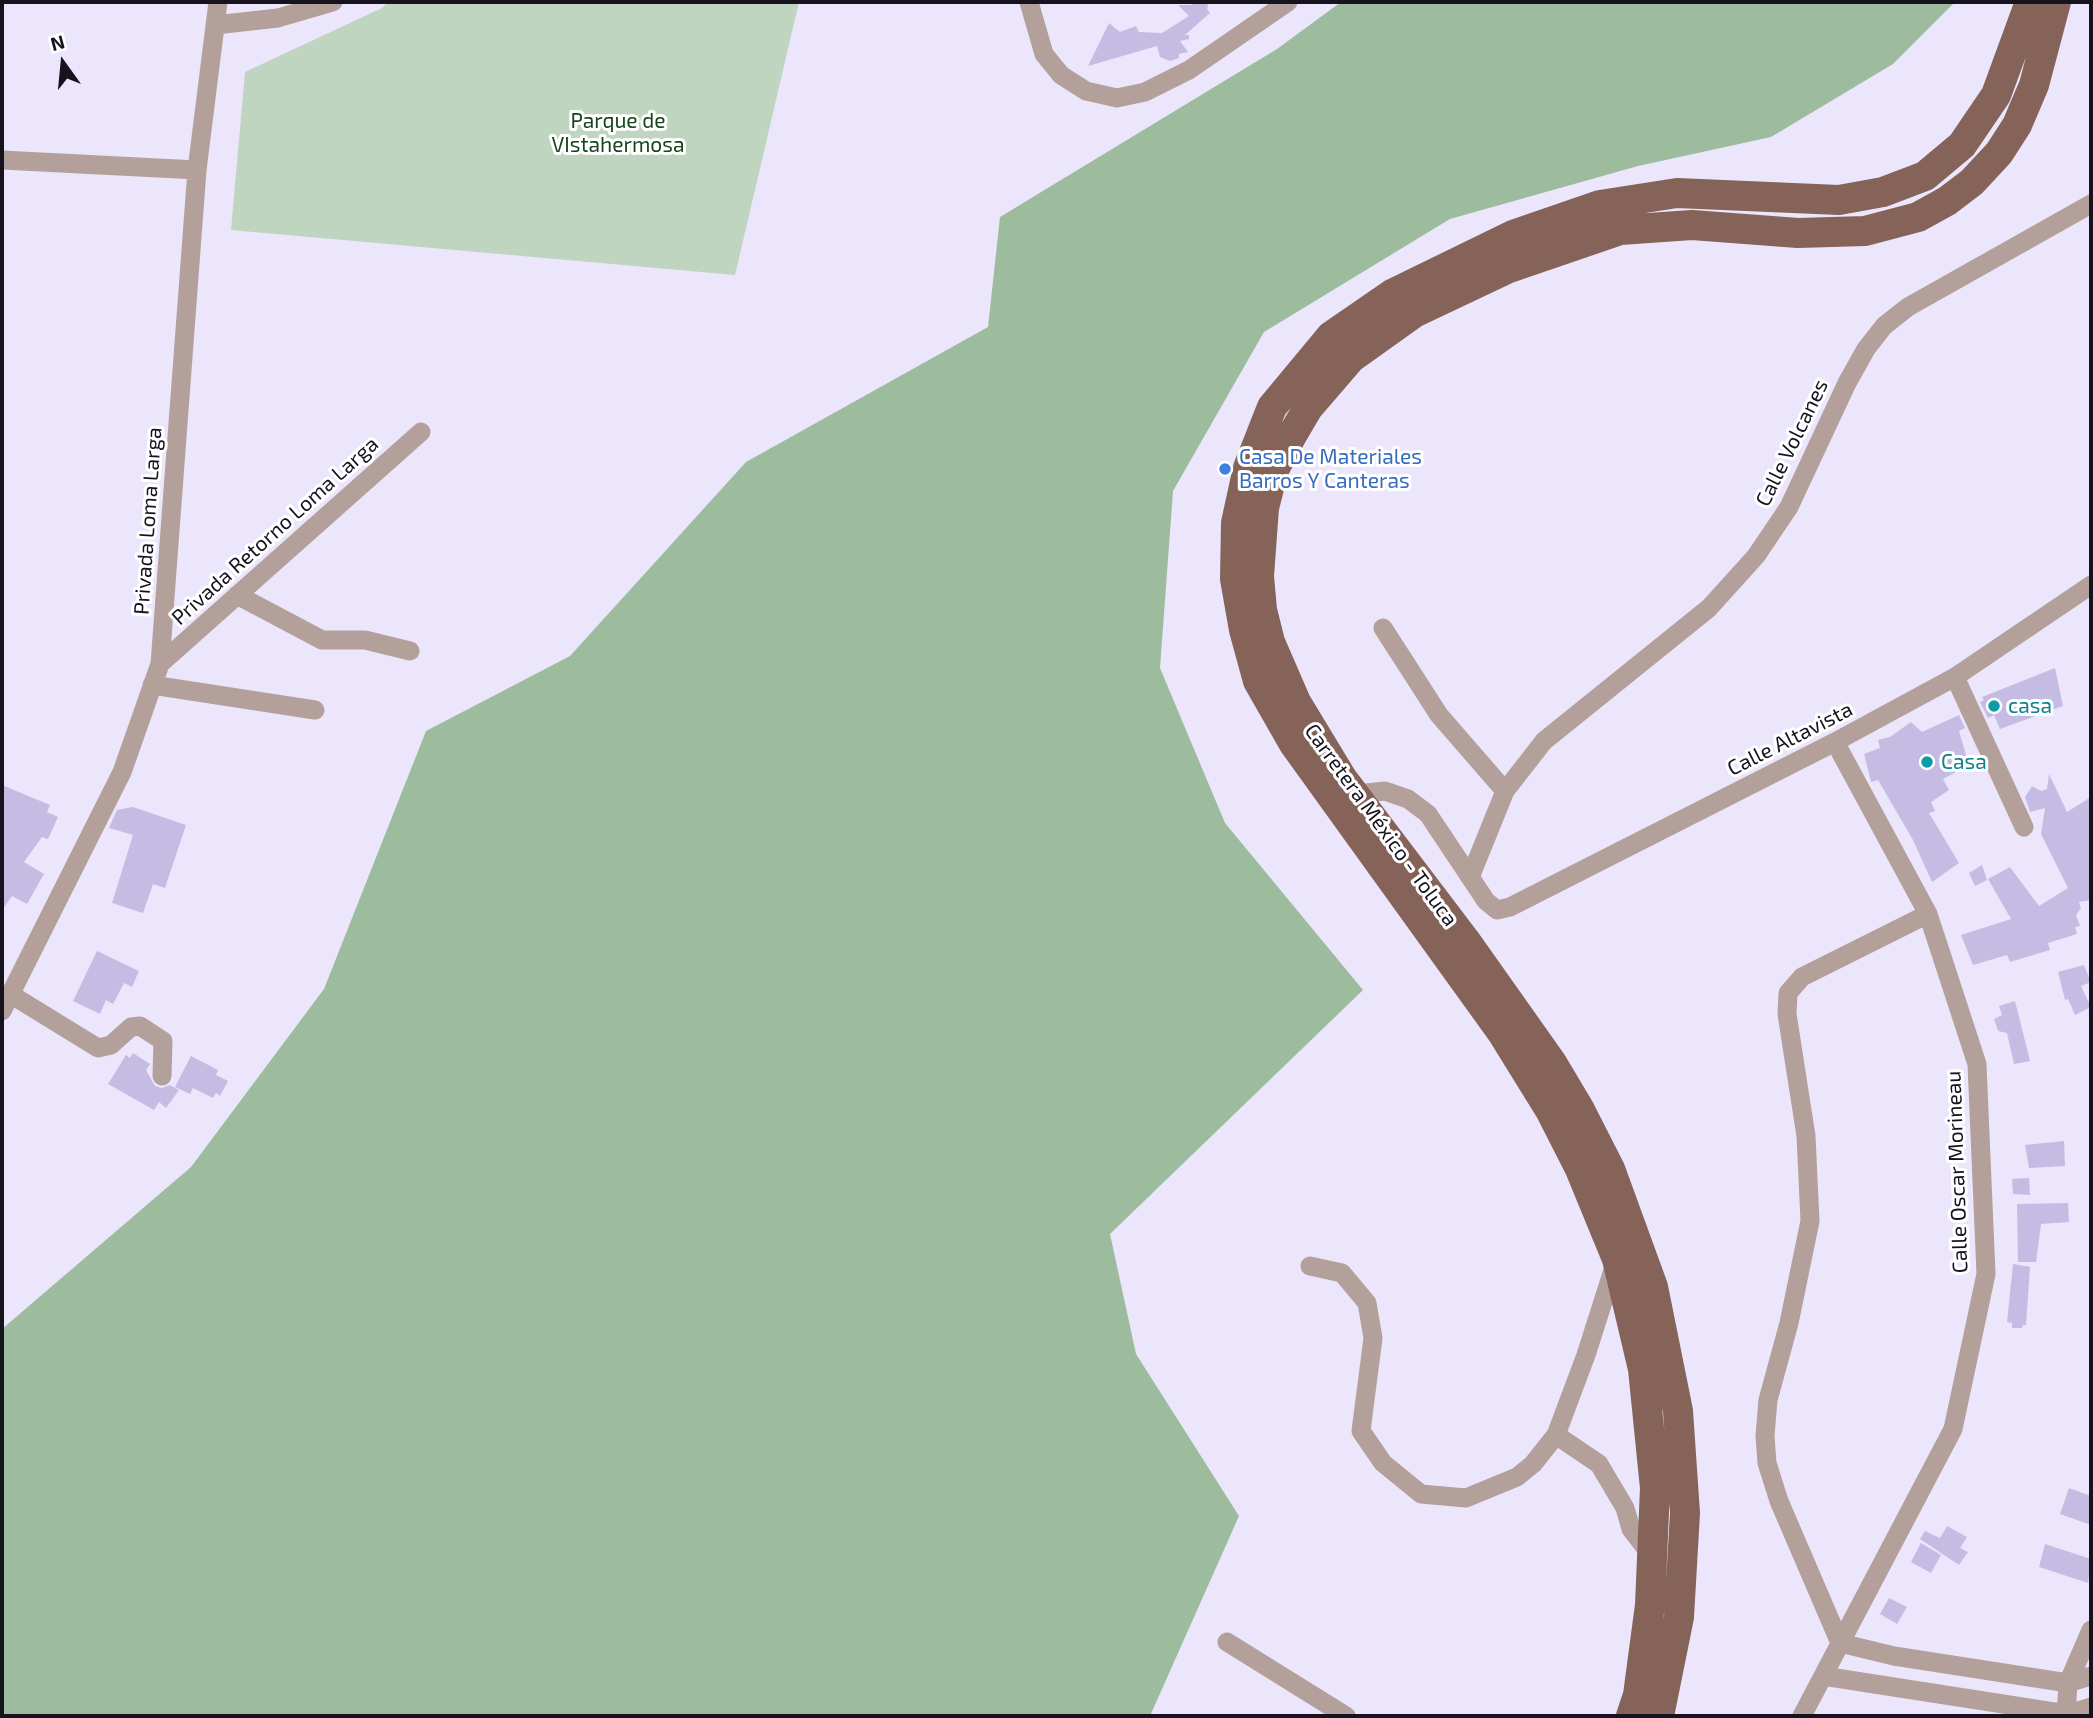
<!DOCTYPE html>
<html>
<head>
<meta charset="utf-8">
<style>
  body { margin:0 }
  #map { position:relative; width:2093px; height:1718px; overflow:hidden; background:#ebe6fc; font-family:"Exo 2",sans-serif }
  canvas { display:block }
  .frame { position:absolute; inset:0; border:4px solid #16131f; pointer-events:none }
  .north { position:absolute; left:28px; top:28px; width:70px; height:70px; -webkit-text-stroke:5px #fff; paint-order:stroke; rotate:345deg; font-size:19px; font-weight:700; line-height:28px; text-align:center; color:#16131f }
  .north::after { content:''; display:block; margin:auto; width:24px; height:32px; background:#16131f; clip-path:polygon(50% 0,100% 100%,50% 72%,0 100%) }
</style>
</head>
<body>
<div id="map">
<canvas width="2093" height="1718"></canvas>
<div class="frame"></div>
<div class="north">N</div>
</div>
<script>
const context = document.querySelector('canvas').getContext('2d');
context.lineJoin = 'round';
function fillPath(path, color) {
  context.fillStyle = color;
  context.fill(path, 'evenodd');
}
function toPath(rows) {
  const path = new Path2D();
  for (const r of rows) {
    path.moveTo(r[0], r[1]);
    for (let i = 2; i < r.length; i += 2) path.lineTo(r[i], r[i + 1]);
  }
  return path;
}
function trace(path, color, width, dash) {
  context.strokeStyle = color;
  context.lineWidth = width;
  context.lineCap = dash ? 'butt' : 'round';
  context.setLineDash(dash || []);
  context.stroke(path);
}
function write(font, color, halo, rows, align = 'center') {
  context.font = font + ' "Exo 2",sans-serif';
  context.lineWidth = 6;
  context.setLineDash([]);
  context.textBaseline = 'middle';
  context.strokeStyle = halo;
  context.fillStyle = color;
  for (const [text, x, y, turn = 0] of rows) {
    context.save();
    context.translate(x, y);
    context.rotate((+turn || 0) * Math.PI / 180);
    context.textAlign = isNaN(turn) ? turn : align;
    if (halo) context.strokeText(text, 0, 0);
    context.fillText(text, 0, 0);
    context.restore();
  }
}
fillPath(toPath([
  [388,2,799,2,735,275,231,230,245,72,382,8]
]), '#bfd5bf');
fillPath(toPath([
  [1341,2,1955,2,1893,64,1771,137,1638,166,1450,219,1264,332,1173,491,1160,668,1225,823,1363,990,1110,1234,1136,1354,1239,1516,1150,1716,2,1716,2,1329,191,1167,324,989,426,731,570,656,746,462,988,327,1000,217,1277,49]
]), '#9dbc9e');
fillPath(toPath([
  [1195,2,1209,2,1207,9,1210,13,1185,35,1189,35,1189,39,1180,41,1188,52,1179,54,1179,58,1170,61,1160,57,1157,46,1088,66,1109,23,1120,32,1136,26,1139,32,1162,33,1189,16,1178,5,1192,5],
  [2055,668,2063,706,2000,729,1994,715,1988,718,1980,702,1984,700,1982,697],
  [1959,715,1965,728,1959,731,1969,765,1943,779,1949,790,1931,802,1935,811,1929,813,1959,863,1932,882,1913,840,1878,780,1871,782,1864,754,1880,748,1878,740,1890,737,1911,722,1922,732],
  [2049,774,2067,812,2091,797,2091,900,2079,902,2081,908,2076,915,2080,926,2075,927,2077,934,2048,943,2050,950,2010,962,2007,955,1973,965,1961,935,2011,919,1988,879,2010,867,2039,906,2068,888,2041,834,2045,808,2030,812,2025,797,2032,786,2041,791,2047,789],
  [2,785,50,805,47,812,58,817,48,839,42,837,24,862,44,874,27,904,12,896,2,910],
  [133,807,186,825,165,888,153,884,143,913,112,903,133,835,109,828,117,810],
  [1982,865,1987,880,1975,886,1969,873],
  [97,951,139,971,132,987,124,983,113,1004,106,1000,100,1014,73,1001],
  [2084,965,2091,982,2081,986,2091,1007,2075,1015,2068,999,2065,1000,2058,972],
  [2015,1001,2030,1061,2014,1064,2007,1033,1998,1031,1994,1019,2002,1015,1999,1006],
  [133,1053,150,1064,146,1070,155,1086,162,1088,170,1085,179,1090,166,1108,159,1102,154,1110,108,1084,126,1055,130,1058],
  [191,1056,218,1070,216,1075,228,1081,220,1096,216,1093,213,1098,193,1088,190,1094,175,1087],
  [2064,1141,2065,1166,2029,1168,2025,1145],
  [2029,1178,2030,1195,2013,1194,2012,1179],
  [2068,1203,2069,1222,2041,1224,2036,1262,2018,1262,2017,1204],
  [2013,1264,2030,1267,2026,1325,2023,1325,2022,1328,2012,1328,2012,1323,2007,1322],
  [2069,1488,2091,1496,2091,1525,2060,1514],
  [1947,1526,1967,1537,1960,1548,1968,1552,1959,1565,1920,1539,1925,1531,1940,1538],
  [1921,1543,1941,1555,1931,1573,1911,1562],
  [2045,1544,2091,1559,2088,1583,2039,1567],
  [1889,1598,1907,1607,1897,1624,1880,1614]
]), '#c5bce3');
trace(toPath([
  [1029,2,1044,54,1061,75,1086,91,1117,98,1145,92,1189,70,1288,2],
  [215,25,278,18,333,2],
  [2,160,197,170],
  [237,595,322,640,365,640,410,651],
  [1383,628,1439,715,1505,791],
  [160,664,421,432],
  [1955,677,2024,827],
  [152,685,315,710],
  [1357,794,1385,791,1408,799,1428,814,1486,901,1497,910,1510,907,1835,742,1955,677,2091,585],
  [1471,875,1505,791,1544,741,1709,608,1756,556,1789,507,1847,383,1866,349,1884,326,1908,307,2091,204],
  [10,994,98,1048,111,1045,131,1027,140,1026,163,1041,162,1076],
  [2,1011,122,772,160,664,197,170,218,2],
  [1310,1266,1342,1273,1367,1303,1373,1338,1361,1431,1383,1463,1421,1494,1466,1498,1517,1477,1533,1464,1556,1435,1586,1355,1615,1264],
  [1556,1435,1599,1464,1625,1508,1631,1529,1651,1555],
  [1227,1642,1346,1716],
  [1840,1643,1779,1501,1767,1463,1765,1436,1768,1400,1789,1323,1810,1221,1806,1136,1787,1014,1788,993,1802,977,1928,914],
  [1840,1643,1894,1656,2068,1683,2091,1676],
  [1823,1676,2067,1714,2091,1707],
  [1802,1716,1953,1429,1986,1274,1977,1064,1928,914,1835,742],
  [2066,1716,2068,1683,2091,1630]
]), '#b4a09a', 19);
trace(toPath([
  [1631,1716,1638,1695,1650,1605,1655,1488,1643,1369,1617,1259,1580,1169,1550,1110,1503,1034,1294,744,1258,681,1244,630,1235,579,1236,523,1248,468,1272,407,1331,336,1392,294,1513,235,1600,205,1677,193,1839,200,1883,192,1925,176,1962,145,1996,95,2030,2],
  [1659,1716,1679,1617,1685,1513,1678,1411,1653,1287,1610,1169,1580,1110,1552,1063,1465,940,1342,778,1296,702,1270,642,1262,610,1259,576,1264,508,1273,472,1291,437,1308,408,1351,358,1414,313,1509,268,1620,230,1692,225,1798,233,1865,231,1918,217,1947,201,1972,182,1999,153,2017,125,2034,85,2056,2]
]), '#856359', 30);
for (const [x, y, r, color] of [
  [1225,469,7,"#3f7fe0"],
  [1994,706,7,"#0f9aa8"],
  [1927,762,7,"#0f9aa8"]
]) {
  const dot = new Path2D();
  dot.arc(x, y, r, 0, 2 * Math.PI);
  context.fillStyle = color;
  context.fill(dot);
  trace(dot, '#fff', 2.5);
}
write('21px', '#17451c', '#fff', [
  ["Parque de",618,121],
  ["VIstahermosa",618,145]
]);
write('21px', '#16131f', '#fff', [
  ["Calle Volcanes",1792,443,-64],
  ["Privada Loma Larga",148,521,-86],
  ["Privada Retorno Loma Larga",275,531,-42],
  ["Calle Altavista",1790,739,-27],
  ["Carretera México - Toluca",1381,825,54],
  ["Calle Oscar Morineau",1957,1172,-92]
]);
write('21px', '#366cbe', '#fff', [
  ["Casa De Materiales",1239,457],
  ["Barros Y Canteras",1239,481]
], 'left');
write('21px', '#0d838f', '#fff', [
  ["casa",2008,706],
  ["Casa",1941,762]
], 'left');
</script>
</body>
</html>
